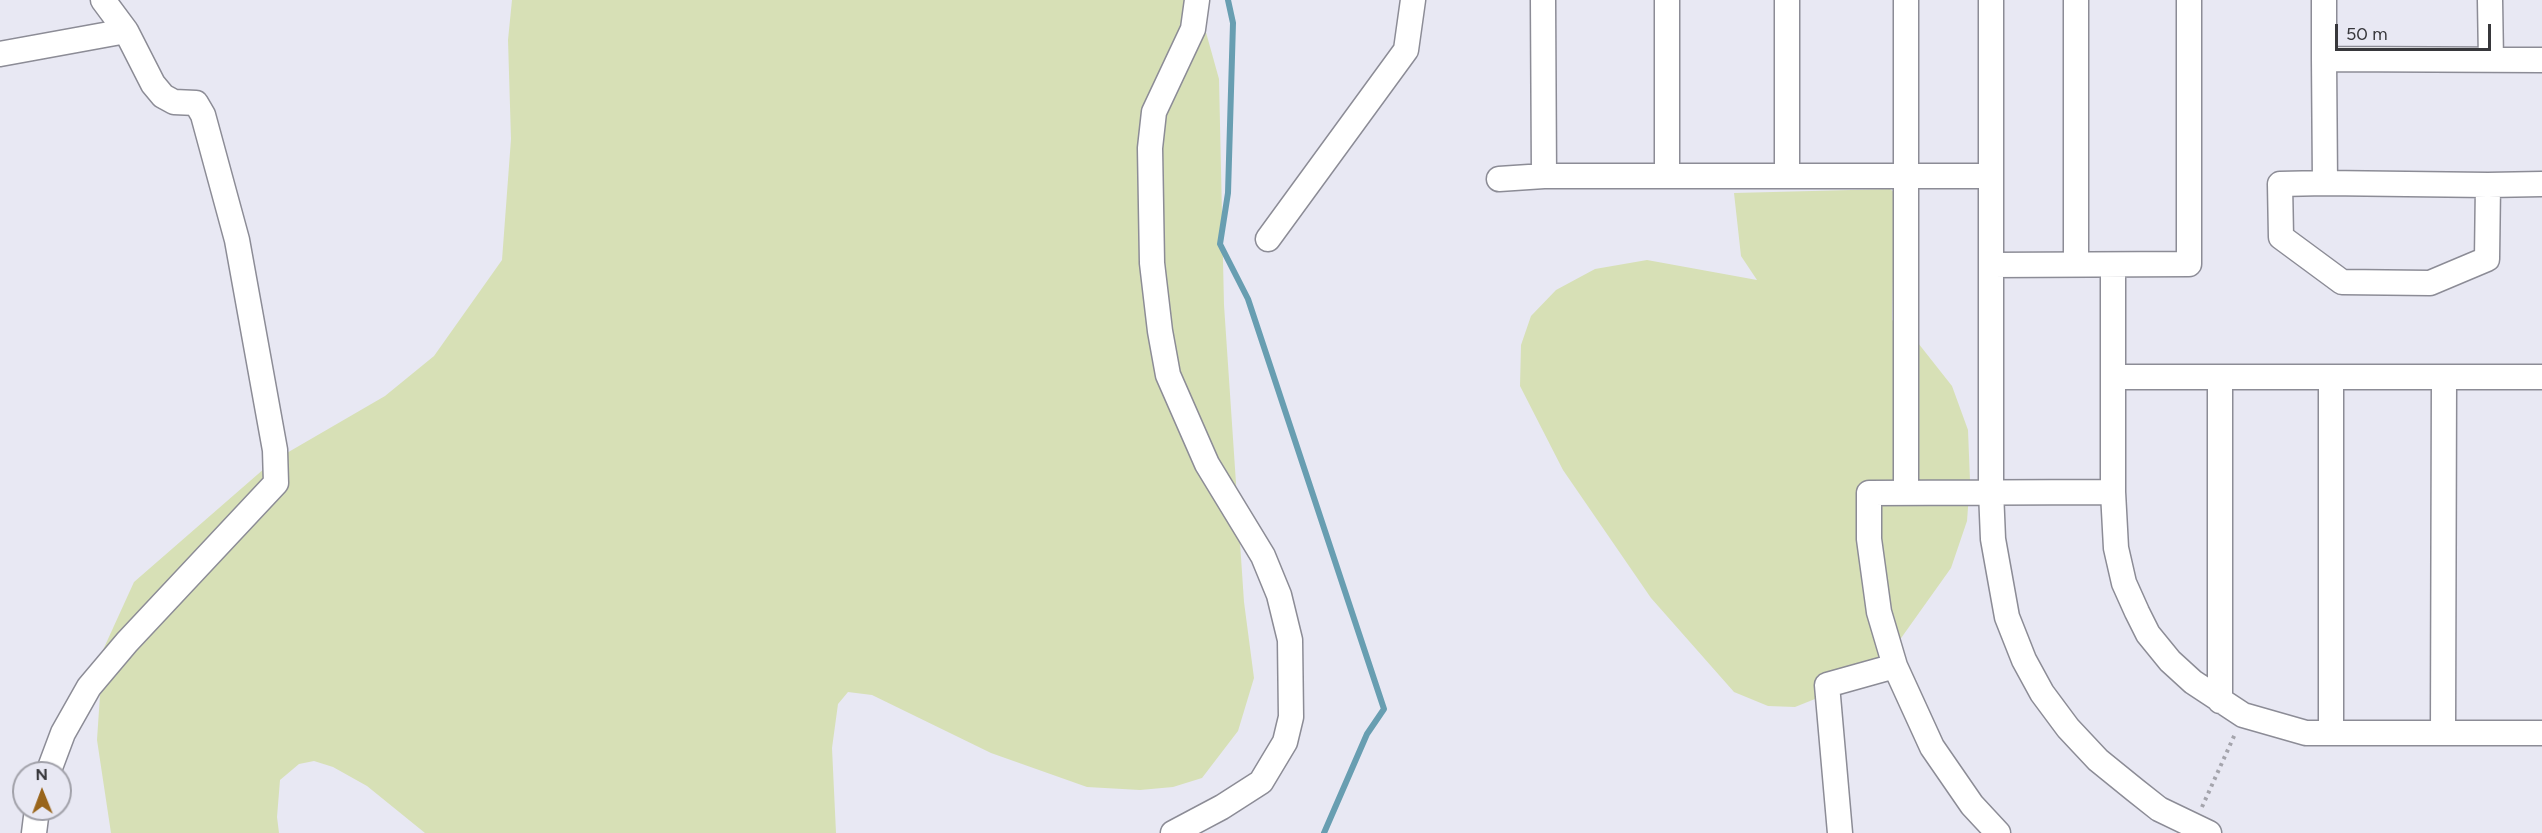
<!DOCTYPE html>
<html>
<head>
<meta charset="utf-8">
<style>
  body { margin:0 }
  #map { position:relative; width:2542px; height:833px; overflow:hidden; background:#e8e8f3; font-family:Figtree,sans-serif }
  canvas { display:block }
  .north { position:absolute; left:12px; top:761px; width:60px; height:60px; box-sizing:border-box; background:#e8e8f3; border:2px solid #a1a1a9; border-radius:50%; rotate:359deg; font-size:16px; font-weight:700; line-height:24px; text-align:center; color:#37373b }
  .north::after { content:''; display:block; margin:auto; width:21px; height:27px; background:#99651b; clip-path:polygon(50% 0,100% 100%,50% 72%,0 100%) }
  .scale { position:absolute; left:2335px; top:24px; width:156px; height:27px; box-sizing:border-box; border:3px solid #37373b; border-top:0; padding-left:8px; font-size:18px; line-height:21px; white-space:nowrap; color:#37373b; -webkit-text-stroke:4px #e8e8f3; paint-order:stroke }
</style>
</head>
<body>
<div id="map">
<canvas width="2542" height="833"></canvas>
<div class="north">N</div>
<div class="scale">50 m</div>
</div>
<script>
const context = document.querySelector('canvas').getContext('2d');
context.lineJoin = 'round';
function fillPath(path, color) {
  context.fillStyle = color;
  context.fill(path, 'evenodd');
}
function toPath(rows) {
  const path = new Path2D();
  for (const r of rows) {
    path.moveTo(r[0], r[1]);
    for (let i = 2; i < r.length; i += 2) path.lineTo(r[i], r[i + 1]);
  }
  return path;
}
function trace(path, color, width, dash) {
  context.strokeStyle = color;
  context.lineWidth = width;
  context.lineCap = dash ? 'butt' : 'round';
  context.setLineDash(dash || []);
  context.stroke(path);
}
fillPath(toPath([
  [512,0,1197,0,1219,79,1224,305,1244,602,1254,678,1238,731,1202,778,1173,787,1140,790,1087,787,991,753,872,695,848,692,838,704,832,748,836,833,425,833,367,786,333,767,314,761,299,764,280,780,277,817,279,833,111,833,97,740,103,650,134,582,273,461,385,396,434,356,502,260,511,139,508,40],
  [1890,189,1895,193,1892,320,1907,329,1952,386,1968,430,1970,481,1967,521,1951,568,1894,648,1820,697,1795,707,1768,706,1734,692,1651,598,1563,470,1520,386,1521,345,1531,316,1556,290,1595,269,1647,260,1757,280,1741,256,1734,193]
]), '#d7e0b6');
trace(toPath([
  [1228,0,1233,23,1228,193,1220,244,1248,299,1384,709,1367,734,1324,833]
]), '#689eb1', 6);
const minor = toPath([
  [103,0,126,31],
  [1543,0,1544,176,1991,176],
  [1667,0,1667,176],
  [1787,0,1787,176],
  [1906,0,1906,492],
  [1991,0,1991,491,1993,539,2007,617,2024,660,2042,693,2068,728,2098,760,2135,790,2159,809,2209,833],
  [2324,0,2324,59,2542,60],
  [2490,0,2491,60],
  [0,54,126,31,153,84,163,96,174,102,196,103,203,115,237,240,275,450,276,483,127,642,89,687,63,733,48,773],
  [2324,59,2325,183,2280,184,2281,237,2342,282,2430,283,2487,259,2488,185,2325,183],
  [1499,179,1544,176],
  [2488,185,2542,184],
  [1268,239,1406,50,1413,0],
  [2076,264,2076,0],
  [1991,265,2189,264,2189,0],
  [2113,265,2113,492,2116,548,2124,583,2137,612,2148,634,2170,661,2193,682,2243,715,2306,733,2542,733],
  [2113,377,2542,377],
  [2331,377,2331,733],
  [2220,701,2220,377],
  [2443,733,2444,377],
  [34,833,37,809],
  [1173,833,1222,807,1261,782,1285,742,1291,717,1290,640,1279,595,1263,556,1207,464,1168,375,1160,331,1152,263,1150,148,1154,112,1193,29,1197,0],
  [1840,833,1827,685,1895,666],
  [1998,833,1972,805,1932,747,1895,666,1879,612,1869,539,1869,493,2113,492]
]);
trace(minor, '#8c8c96', 27);
trace(toPath([
  [2202,807,2235,734]
]), '#a4a4ac', 4, [3, 4.5]);
trace(minor, '#fff', 24);
</script>
</body>
</html>
